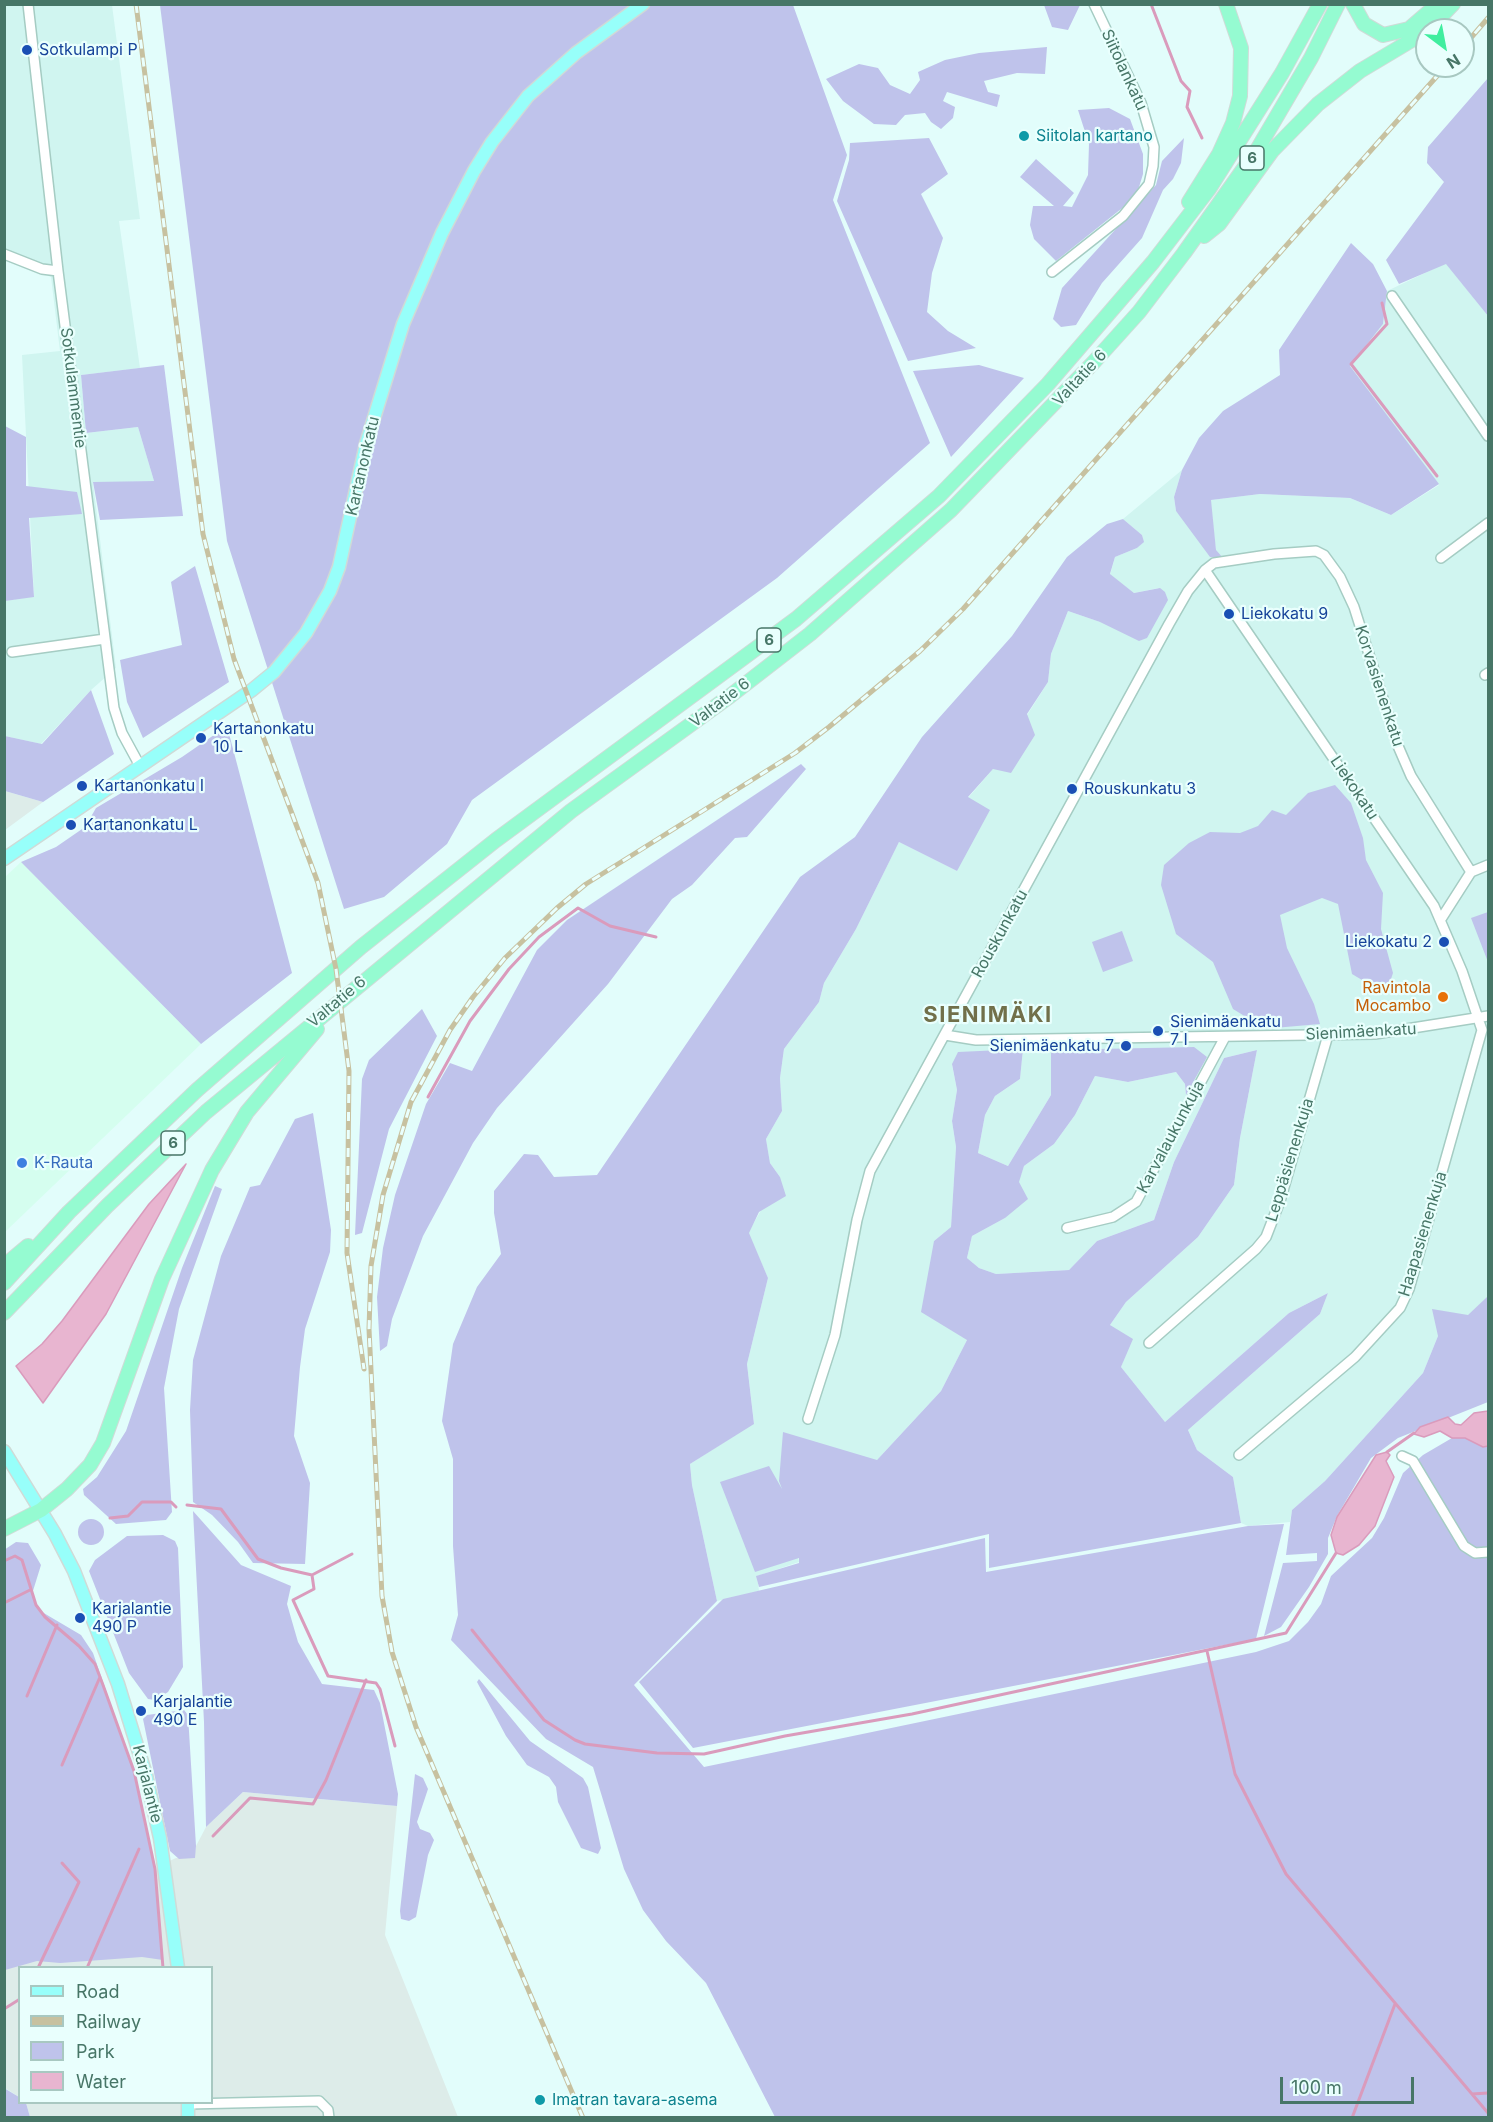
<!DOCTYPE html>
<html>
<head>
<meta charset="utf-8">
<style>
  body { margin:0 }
  #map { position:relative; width:1493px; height:2122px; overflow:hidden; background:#e2fdfb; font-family:Inter,sans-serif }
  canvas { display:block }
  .frame { position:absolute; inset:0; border:6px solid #477667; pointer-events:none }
  .legend { position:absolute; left:18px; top:1966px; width:195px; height:138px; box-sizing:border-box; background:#e9fffd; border:2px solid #a8c8c1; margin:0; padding:8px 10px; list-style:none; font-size:18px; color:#477667 }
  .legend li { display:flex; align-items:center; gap:12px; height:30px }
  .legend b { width:30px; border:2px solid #a8c8c1 }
  .north { position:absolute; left:1415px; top:18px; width:60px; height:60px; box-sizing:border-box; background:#e9fffd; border:2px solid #a8c8c1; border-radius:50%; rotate:148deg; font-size:16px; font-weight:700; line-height:24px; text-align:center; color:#477667 }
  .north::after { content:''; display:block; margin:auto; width:21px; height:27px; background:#40ee9f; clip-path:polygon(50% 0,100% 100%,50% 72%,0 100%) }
  .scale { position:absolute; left:1280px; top:2077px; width:134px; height:27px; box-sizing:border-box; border:3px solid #477667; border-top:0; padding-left:8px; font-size:18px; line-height:21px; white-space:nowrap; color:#477667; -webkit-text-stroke:4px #e9fffd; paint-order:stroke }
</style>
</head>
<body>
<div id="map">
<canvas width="1493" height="2122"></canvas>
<div class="frame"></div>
<ul class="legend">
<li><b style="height:8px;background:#97fffa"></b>Road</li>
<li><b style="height:8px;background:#c7c1a0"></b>Railway</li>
<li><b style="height:16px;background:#bfc3eb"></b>Park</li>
<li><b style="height:16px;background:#e8b5d0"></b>Water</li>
</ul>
<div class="north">N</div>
<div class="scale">100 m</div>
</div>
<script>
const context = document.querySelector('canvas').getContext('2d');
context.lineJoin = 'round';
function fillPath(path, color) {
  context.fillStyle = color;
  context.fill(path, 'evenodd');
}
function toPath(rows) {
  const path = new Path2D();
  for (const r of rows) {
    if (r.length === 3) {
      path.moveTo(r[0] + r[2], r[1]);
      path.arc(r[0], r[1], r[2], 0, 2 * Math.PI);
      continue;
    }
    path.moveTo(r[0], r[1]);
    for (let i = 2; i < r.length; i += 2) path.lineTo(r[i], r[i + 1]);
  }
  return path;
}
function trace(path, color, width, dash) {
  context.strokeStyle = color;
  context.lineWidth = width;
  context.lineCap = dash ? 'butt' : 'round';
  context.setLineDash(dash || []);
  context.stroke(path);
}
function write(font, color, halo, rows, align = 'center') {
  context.font = font + ' Inter,sans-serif';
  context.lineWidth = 4.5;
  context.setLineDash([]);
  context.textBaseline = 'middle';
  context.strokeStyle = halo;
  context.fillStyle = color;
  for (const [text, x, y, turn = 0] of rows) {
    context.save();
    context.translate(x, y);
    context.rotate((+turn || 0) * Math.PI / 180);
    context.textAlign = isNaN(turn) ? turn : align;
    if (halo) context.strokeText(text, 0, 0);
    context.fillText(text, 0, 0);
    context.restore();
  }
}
fillPath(toPath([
  [5,5,112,5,140,219,119,221,140,368,81,375,86,433,138,427,154,481,93,483,116,668,91,690,41,744,5,736,4,601,34,596,22,355,60,351,51,277,5,259],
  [1446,263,1488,316,1488,1296,1468,1316,1438,1336,1423,1373,1325,1481,1292,1510,1290,1522,1248,1526,1241,1523,1233,1477,1197,1450,1188,1430,1320,1314,1328,1293,1289,1313,1165,1422,1121,1367,1128,1348,1110,1325,1126,1302,1198,1237,1234,1185,1240,1138,1257,1050,1224,1058,1174,1162,1154,1220,1097,1241,1069,1270,996,1274,979,1268,967,1258,972,1236,1005,1218,1024,1166,1054,1144,1075,1115,1095,1076,1128,1082,1176,1072,1185,1084,1186,1094,1194,1047,1126,1050,1051,1095,1008,1166,978,1153,985,1115,995,1096,1020,1079,1023,1049,990,1052,952,1065,957,1090,952,1121,956,1147,951,1227,934,1241,967,1340,941,1391,877,1460,792,1517,799,1562,757,1576,759,1591,717,1601,692,1485,690,1464,754,1423,747,1364,768,1278,748,1233,780,1177,770,1163,766,1139,782,1111,780,1078,784,1049,819,1002,824,983,856,929,899,842,957,871,968,798,993,769,1048,682,1051,654,1068,611,1100,622,1159,588,1134,593,1110,575,1115,557,1137,548,1143,542,1142,535,1123,519,1182,470,1174,497,1176,511,1222,557,1216,551,1210,500,1260,494,1350,498,1391,515,1439,485,1350,366,1383,324,1387,291]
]), '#d0f5f0');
fillPath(toPath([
  [21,862,201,1044,5,1232,4,878]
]), '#d5feef');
fillPath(toPath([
  [5,791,43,802,5,830],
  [243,1792,397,1806,385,1935,458,2117,30,2117,26,2103,212,2102,212,1968,20,1968,19,2097,5,2088,4,1950,145,1872,176,1858,194,1858,196,1846,206,1827]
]), '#ddece9');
fillPath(toPath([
  [160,5,793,5,847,155,833,200,930,443,777,578,472,800,447,844,384,897,344,909,227,541],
  [1044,5,1044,4,1080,5,1068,30,1052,27],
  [1047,47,1045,74,1017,73,984,81,988,92,1000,95,997,107,947,92,943,101,955,107,953,118,941,129,931,122,925,113,905,115,896,125,874,124,843,101,826,79,859,64,878,68,890,85,910,94,920,80,918,72,945,60,979,53],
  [1488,78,1488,316,1446,264,1399,284,1386,260,1444,182,1427,163,1428,147],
  [1109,108,1130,119,1143,154,1143,174,1136,197,1056,261,1034,239,1030,225,1033,206,1054,206,1020,177,1036,159,1074,193,1063,206,1072,207,1088,175,1089,144,1078,110],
  [929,138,948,174,921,194,943,238,932,273,927,312,948,331,976,348,908,361,837,201,849,160,850,143],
  [1184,138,1181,163,1173,179,1163,190,1142,238,1102,283,1076,325,1061,327,1053,319,1062,288,1156,185,1162,161],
  [1351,243,1373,264,1387,291,1383,324,1350,366,1439,484,1391,515,1350,498,1260,494,1211,500,1216,550,1223,558,1210,557,1176,511,1174,497,1182,470,1199,438,1223,411,1280,375,1279,350],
  [164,365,183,516,100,520,93,482,154,481,138,427,86,433,81,375],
  [979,365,1024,378,951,457,913,371],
  [5,426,26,437,26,486,77,492,82,514,29,518,34,597,5,601],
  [1123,519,1142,535,1144,542,1137,548,1115,557,1110,574,1134,593,1160,588,1165,592,1168,600,1147,638,1139,641,1100,622,1068,611,1051,654,1048,682,1027,714,1035,735,1011,773,993,769,968,797,990,810,957,871,899,842,856,929,824,983,819,1002,784,1049,780,1078,782,1111,766,1139,770,1163,780,1177,786,1196,759,1212,749,1233,768,1278,747,1364,754,1424,690,1464,692,1485,717,1601,634,1685,704,1767,1256,1652,1289,1641,1308,1622,1321,1604,1331,1576,1372,1538,1384,1518,1403,1473,1423,1455,1452,1438,1465,1438,1488,1446,1488,2117,775,2117,706,1983,666,1941,643,1910,624,1869,593,1767,546,1739,451,1640,458,1615,453,1546,453,1459,442,1421,453,1344,477,1287,501,1254,494,1213,494,1191,524,1154,538,1155,554,1177,597,1175,800,877,855,837,922,737,1012,636,1067,557,1107,524],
  [195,566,229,682,143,738,127,702,120,660,182,645,171,582],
  [91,690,114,754,43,802,5,791,5,736,42,744],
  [227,726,292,973,201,1044,21,862,56,847,85,827,96,808,182,757],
  [801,764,806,769,747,837,735,838,692,885,672,899,608,984,497,1108,473,1143,423,1236,392,1319,387,1346,380,1351,377,1297,383,1248,395,1195,426,1104,450,1063,472,1071,537,950,567,920],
  [1335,785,1351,803,1363,838,1366,860,1383,893,1381,929,1393,973,1388,988,1367,983,1352,974,1338,904,1322,898,1280,915,1287,948,1314,1004,1320,1024,1274,1028,1256,1023,1233,1009,1213,962,1176,934,1161,885,1164,865,1189,843,1210,832,1240,833,1258,826,1272,810,1286,815,1308,793],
  [1488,912,1488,962,1471,918],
  [1122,931,1133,961,1103,972,1092,942],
  [422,1009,437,1036,389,1129,362,1233,355,1235,362,1079,369,1060],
  [1194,1047,1207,1057,1186,1095,1185,1084,1176,1072,1128,1082,1095,1076,1075,1115,1054,1144,1024,1166,1019,1182,1028,1199,1005,1218,972,1236,967,1258,979,1268,996,1274,1069,1270,1097,1241,1154,1220,1174,1162,1224,1058,1257,1050,1240,1138,1234,1185,1198,1237,1126,1302,1110,1325,1133,1339,1121,1367,1165,1422,1289,1313,1328,1293,1320,1314,1188,1430,1197,1450,1233,1477,1241,1523,989,1568,989,1534,759,1587,756,1576,799,1563,799,1558,755,1572,720,1482,769,1466,782,1489,779,1481,783,1432,877,1460,941,1391,967,1340,921,1312,934,1241,951,1227,956,1147,952,1121,957,1090,952,1064,958,1052,1023,1049,1020,1079,995,1096,985,1115,978,1153,1008,1166,1051,1095,1051,1050],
  [313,1113,331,1230,330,1252,305,1329,300,1367,294,1436,310,1483,305,1564,253,1563,238,1542,212,1515,193,1502,190,1410,193,1360,221,1256,250,1187,260,1185,295,1119],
  [215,1186,222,1189,179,1309,164,1388,172,1512,166,1520,116,1524,84,1495,83,1489,97,1477,126,1431,182,1268],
  [1488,1296,1488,1402,1398,1438,1371,1458,1337,1516,1328,1538,1328,1554,1309,1587,1281,1627,1264,1636,1283,1563,1317,1561,1317,1553,1286,1555,1292,1510,1325,1481,1423,1373,1438,1336,1432,1309,1468,1315],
  [193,1511,241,1565,291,1586,287,1604,298,1642,322,1684,374,1690,380,1703,398,1794,397,1806,243,1792,206,1827,204,1722],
  [91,1532,13],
  [1284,1524,1256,1639,693,1748,639,1682,723,1599,985,1538,986,1572,1248,1526],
  [163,1535,175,1541,178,1548,183,1667,168,1692,155,1700,148,1699,129,1673,89,1571,95,1560,127,1536],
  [16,1542,28,1543,41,1565,32,1594,36,1605,42,1612,81,1635,93,1653,134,1771,145,1822,155,1869,163,1960,142,1957,60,1963,37,1961,5,1970,4,1550],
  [479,1679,530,1741,583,1778,588,1787,601,1848,598,1854,581,1848,558,1802,556,1787,549,1777,527,1765,506,1736,477,1682],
  [184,1710,188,1715,196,1846,195,1858,179,1859,170,1851,143,1719,147,1715],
  [415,1774,423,1778,428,1789,417,1822,420,1829,430,1833,434,1840,428,1855,416,1917,409,1921,401,1919,400,1911],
  [4,2088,19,2097,20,2102,26,2103,30,2117,5,2117]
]), '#bfc3eb');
const water = toPath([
  [186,1164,106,1314,43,1403,16,1366,42,1344,62,1321,149,1204,186,1164],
  [1488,1411,1488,1446,1483,1447,1465,1438,1452,1438,1440,1431,1424,1437,1414,1434,1420,1427,1448,1417,1455,1424,1461,1425,1474,1413,1488,1411],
  [1387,1452,1390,1455,1386,1461,1394,1477,1375,1526,1359,1545,1343,1555,1336,1553,1331,1535,1337,1517,1376,1455,1387,1452]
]);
fillPath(water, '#e8b5d0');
trace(water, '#da9bbc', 1.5);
trace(toPath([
  [1151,4,1181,81,1190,91,1187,107,1202,138],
  [1382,303,1387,324,1351,364,1437,476],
  [428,1097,470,1021,509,969,539,937,578,908,610,926,656,937],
  [1387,1452,1414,1433],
  [187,1505,221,1509,258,1559,281,1568,312,1575,352,1554],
  [110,1518,128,1516,142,1502,171,1502,176,1507],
  [4,1561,15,1556,22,1560,36,1605,45,1617,79,1646,95,1664,103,1685,134,1771,145,1822,155,1869,163,1968],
  [312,1575,314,1589,293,1600,328,1676,376,1683,380,1689,395,1746],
  [4,1603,30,1590],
  [472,1630,544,1720,575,1740,585,1744,657,1753,704,1754,785,1736,912,1714,1286,1633,1336,1553],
  [1207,1651,1235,1774,1286,1874,1488,2113],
  [27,1696,57,1625],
  [62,1765,100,1677],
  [213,1836,250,1798,313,1804,326,1780,366,1680],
  [38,1968,79,1882,62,1863],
  [87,1968,139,1849],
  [4,2009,20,1999],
  [1472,2094,1488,2093],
  [1352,2118,1395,2004]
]), '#da9bbc', 3);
const minor = toPath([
  [28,4,58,271,114,708,122,733,140,766],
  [4,254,42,269,58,271],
  [1052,272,1123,216,1149,184,1153,166,1154,147,1141,103,1094,4],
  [1392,296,1488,436],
  [1441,558,1488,523],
  [1205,570,1434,906,1462,971,1482,1030,1409,1289,1400,1308,1355,1357,1239,1455],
  [12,652,105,639],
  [1485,675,1488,673],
  [1471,872,1488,865],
  [945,1035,976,1040,1375,1034,1488,1016],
  [1067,1228,1113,1217,1136,1202,1225,1037],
  [1149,1343,1256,1249,1266,1237,1280,1201,1328,1035],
  [808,1419,835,1335,857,1220,870,1171,1169,624,1188,591,1205,570,1214,563,1274,554,1316,551,1324,555,1340,577,1354,607,1398,746,1411,776,1471,872,1441,919],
  [1402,1456,1413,1461,1464,1546,1475,1553,1488,1552],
  [188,2104,319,2101,328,2110,329,2118]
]);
const major = toPath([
  [4,859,252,690,274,672,306,633,330,591,339,567,366,444,403,324,442,233,474,171,492,142,528,96,576,53,643,4],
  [4,1451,55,1534,74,1571,118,1684,146,1775,160,1838,178,1968],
  [188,2102,188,2118]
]);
const highway = toPath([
  [1353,4,1364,24,1383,35,1409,29,1438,4],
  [1428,30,1453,4],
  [1189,202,1219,154,1233,123,1240,96,1241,48,1226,4],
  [1204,236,1219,224,1272,151,1318,104,1360,71,1427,31],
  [4,1266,28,1246],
  [4,1283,69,1212,197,1090,361,947,496,840,796,619,939,496,1048,384,1153,262,1209,189,1282,73,1320,4],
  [4,1313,107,1206,206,1112,571,811,730,696,810,634,951,510,1093,363,1139,312,1184,253,1257,150,1311,58,1338,4],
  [4,1529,41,1510,67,1489,90,1465,103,1443,162,1279,212,1170,247,1112,317,1029]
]);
trace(minor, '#a5ccc3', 12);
trace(major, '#cfdbd7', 15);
trace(highway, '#cfdbd7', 16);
trace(minor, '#fff', 9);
trace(major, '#97fffa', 12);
trace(highway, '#95fbd1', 14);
const rail = toPath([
  [136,4,203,534,234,659,318,883,336,969,349,1071,347,1253,364,1369],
  [1463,47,1488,18],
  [583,2118,416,1727,392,1652,382,1596,369,1329,371,1266,383,1195,411,1102,450,1030,473,997,505,958,557,908,586,884,795,753,829,727,920,651,963,609,1446,66]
]);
trace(rail, '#c7c1a0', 5);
trace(rail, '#e9fffd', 3, [9]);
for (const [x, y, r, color] of [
  [27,50,6,"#1a4fb4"],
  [1024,136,6,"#0f9aa8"],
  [1229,614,6,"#1a4fb4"],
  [201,738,6,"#1a4fb4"],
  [82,786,6,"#1a4fb4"],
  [1072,789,6,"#1a4fb4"],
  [71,825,6,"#1a4fb4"],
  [1444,942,6,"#1a4fb4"],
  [1443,997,6,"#e8710a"],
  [1158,1031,6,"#1a4fb4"],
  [1126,1046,6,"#1a4fb4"],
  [22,1163,6,"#3f7fe0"],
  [80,1618,6,"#1a4fb4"],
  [141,1711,6,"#1a4fb4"],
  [540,2100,6,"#0f9aa8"]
]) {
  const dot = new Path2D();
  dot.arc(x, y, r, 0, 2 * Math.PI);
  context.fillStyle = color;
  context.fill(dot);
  trace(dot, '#e9fffd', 2);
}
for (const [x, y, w] of [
  [1252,158,24],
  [769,640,24],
  [173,1143,24]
]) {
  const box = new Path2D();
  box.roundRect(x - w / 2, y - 12, w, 24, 4.5);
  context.fillStyle = '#e9fffd';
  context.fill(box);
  trace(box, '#477667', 1.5);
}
write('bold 15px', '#477667', null, [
  ["6",1252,158],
  ["6",769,640],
  ["6",173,1143]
]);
write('16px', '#164399', '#e9fffd', [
  ["Sotkulampi P",39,50],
  ["Liekokatu 9",1241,614],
  ["Kartanonkatu",213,729],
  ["10 L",213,747],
  ["Kartanonkatu I",94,786],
  ["Rouskunkatu 3",1084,789],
  ["Kartanonkatu L",83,825],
  ["Liekokatu 2",1432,942,"right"],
  ["Sienimäenkatu",1170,1022],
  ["7 I",1170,1040],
  ["Sienimäenkatu 7",1114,1046,"right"],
  ["Karjalantie",92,1609],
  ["490 P",92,1627],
  ["Karjalantie",153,1702],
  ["490 E",153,1720]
], 'left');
write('16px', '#477667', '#e9fffd', [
  ["Siitolankatu",1124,70,65],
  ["Valtatie 6",1080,378,-47],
  ["Sotkulammentie",73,388,83],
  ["Kartanonkatu",363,466,-77],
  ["Korvasienenkatu",1379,686,72],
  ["Valtatie 6",720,703,-37],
  ["Liekokatu",1354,788,56],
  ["Rouskunkatu",1000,934,-61],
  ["Valtatie 6",337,1002,-40],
  ["Sienimäenkatu",1361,1032,-3],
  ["Karvalaukunkuja",1171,1137,-62],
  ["Leppäsienenkuja",1290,1160,-73],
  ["Haapasienenkuja",1423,1234,-73],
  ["Karjalantie",147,1784,76]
]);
write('16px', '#0d838f', '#e9fffd', [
  ["Siitolan kartano",1036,136],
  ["Imatran tavara-asema",552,2100]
], 'left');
write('16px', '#c56008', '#e9fffd', [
  ["Ravintola",1431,988],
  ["Mocambo",1431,1006]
], 'right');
write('16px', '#366cbe', '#e9fffd', [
  ["K-Rauta",34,1163]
], 'left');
context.letterSpacing = '1.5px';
write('bold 22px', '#71704a', '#e9fffd', [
  ["SIENIMÄKI",988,1015]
]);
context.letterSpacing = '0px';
</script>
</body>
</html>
